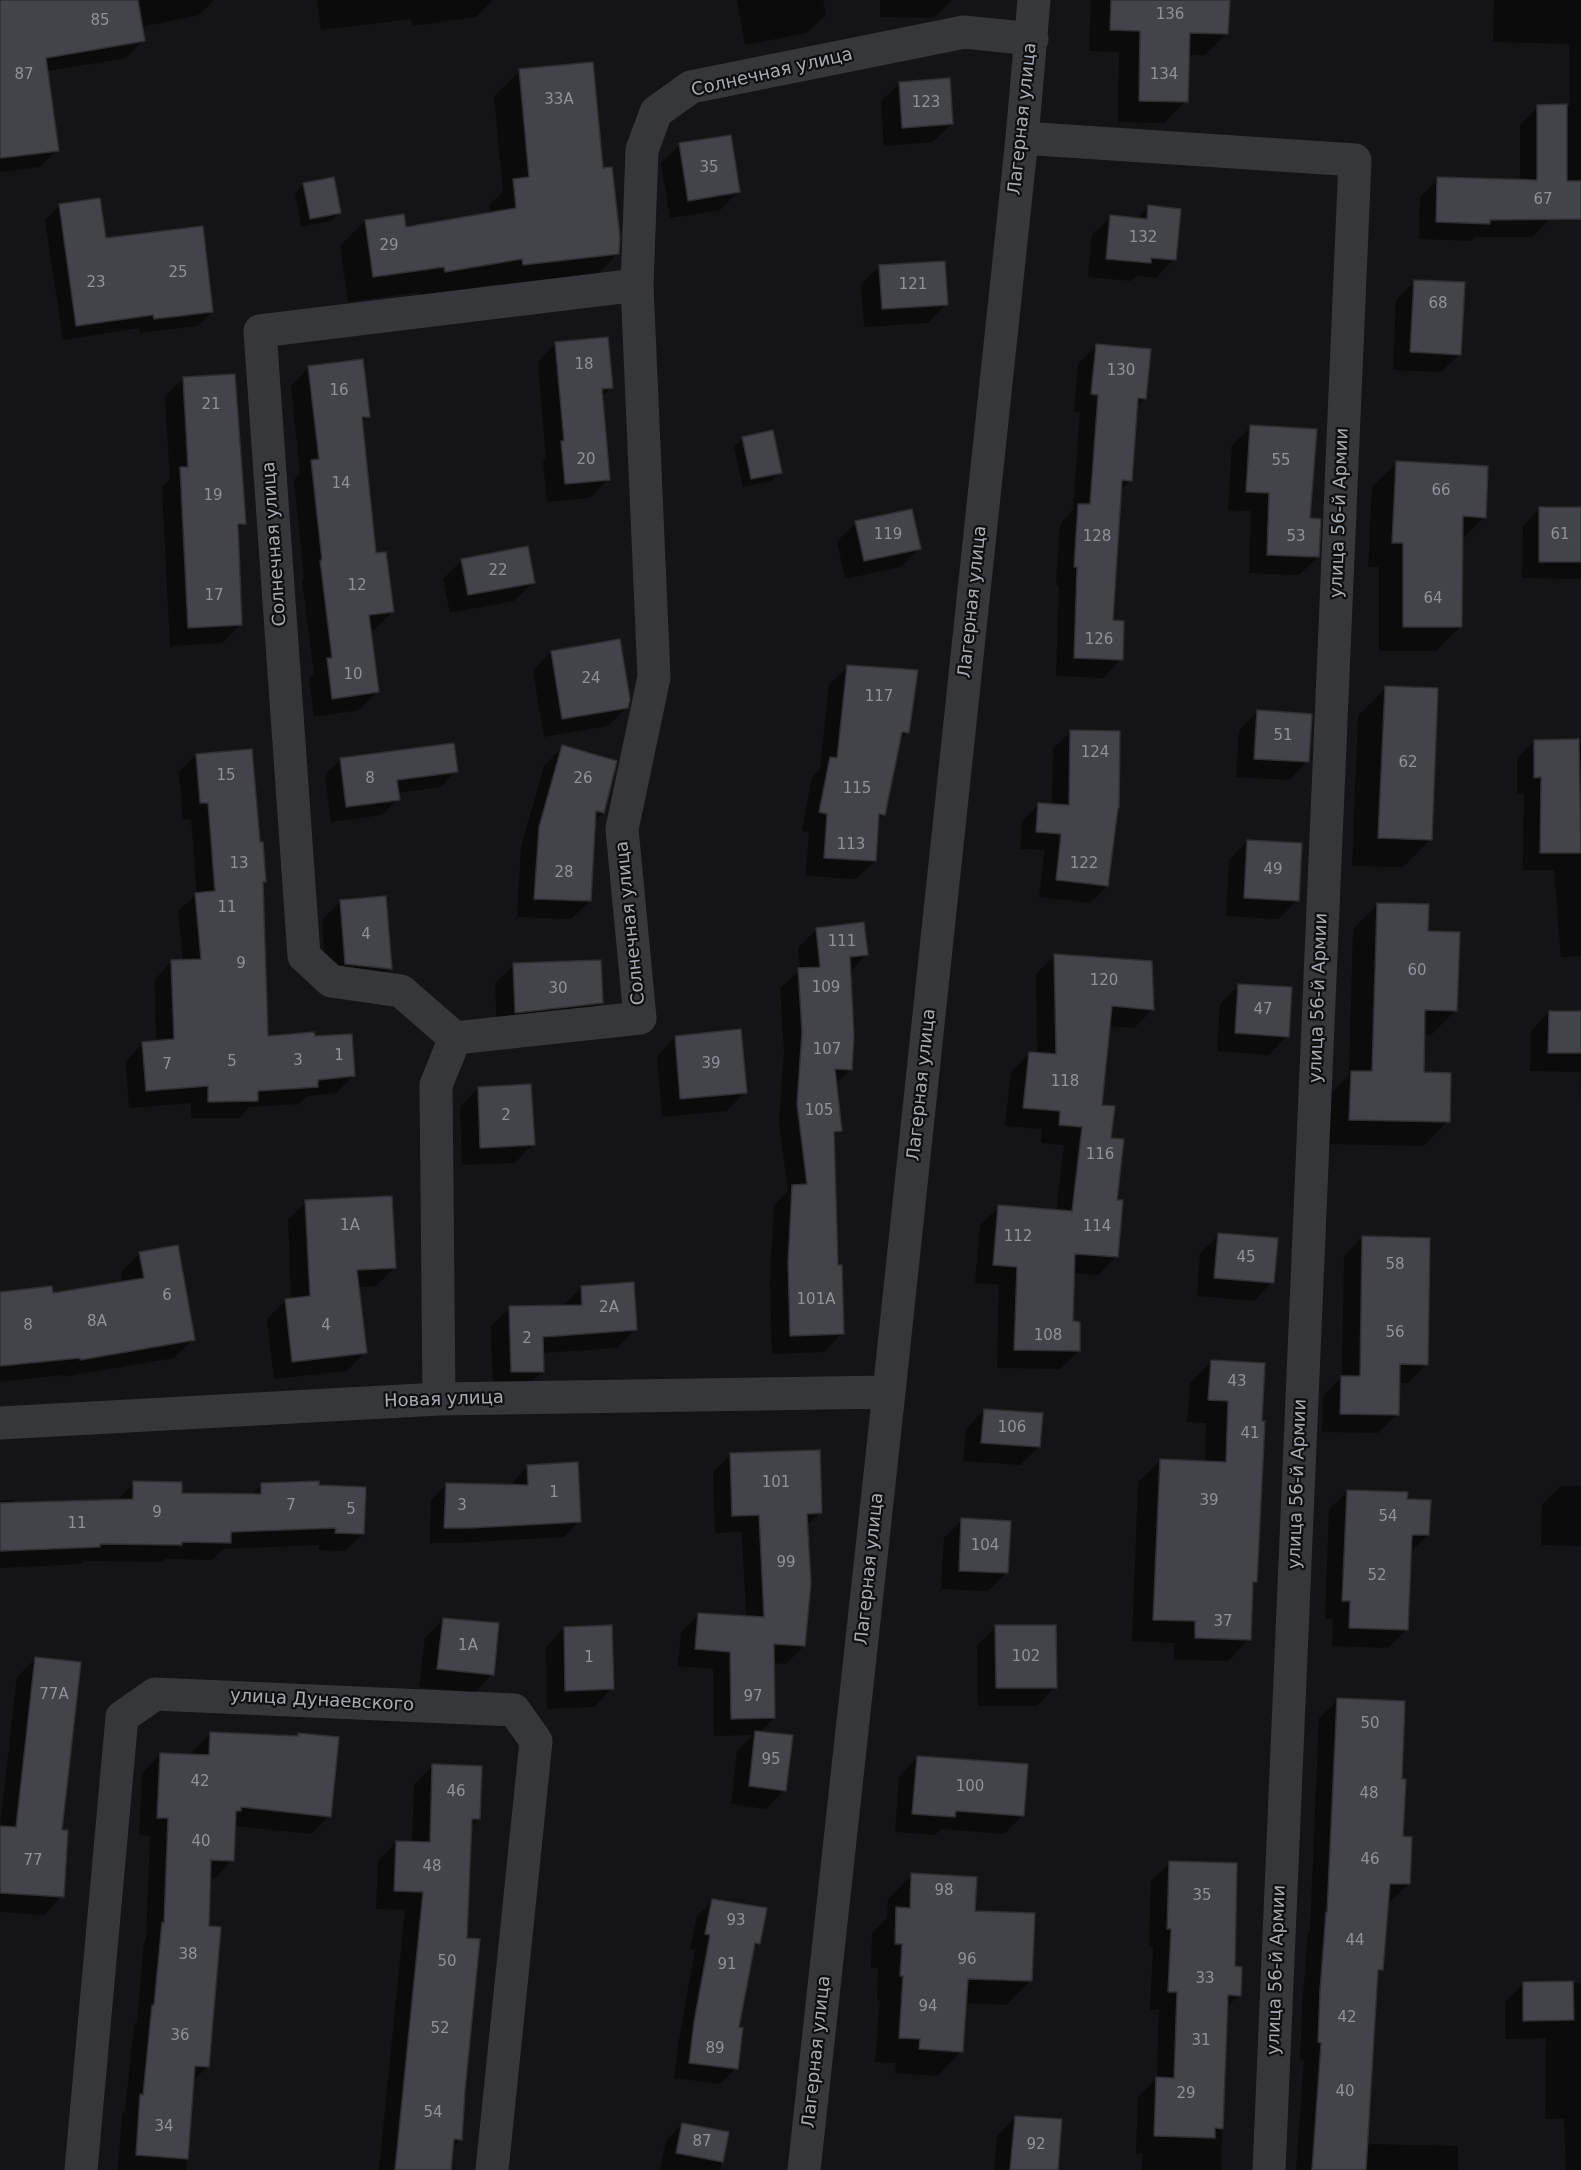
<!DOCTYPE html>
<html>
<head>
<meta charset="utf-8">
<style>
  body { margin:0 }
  canvas { display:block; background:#141416 }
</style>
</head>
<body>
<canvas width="1581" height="2170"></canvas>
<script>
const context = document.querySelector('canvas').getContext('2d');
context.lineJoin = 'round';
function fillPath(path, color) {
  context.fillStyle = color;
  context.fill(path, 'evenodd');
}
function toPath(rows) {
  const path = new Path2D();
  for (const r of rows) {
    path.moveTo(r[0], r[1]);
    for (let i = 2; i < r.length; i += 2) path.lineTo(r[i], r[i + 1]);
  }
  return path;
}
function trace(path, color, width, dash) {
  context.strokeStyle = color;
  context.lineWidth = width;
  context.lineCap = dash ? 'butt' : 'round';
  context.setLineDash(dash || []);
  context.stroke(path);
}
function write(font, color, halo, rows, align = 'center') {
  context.font = font + ' "DejaVu Sans",sans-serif';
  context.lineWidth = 4.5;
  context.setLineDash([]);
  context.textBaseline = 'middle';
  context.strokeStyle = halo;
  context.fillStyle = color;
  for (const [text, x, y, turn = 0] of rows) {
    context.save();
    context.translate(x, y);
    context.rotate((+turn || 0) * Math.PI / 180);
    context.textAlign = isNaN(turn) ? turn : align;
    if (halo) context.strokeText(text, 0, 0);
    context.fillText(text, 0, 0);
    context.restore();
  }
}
fillPath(toPath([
  [0,0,214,0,199,15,141,27,143,41,126,58,47,71,57,150,40,167,0,172],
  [317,0,493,0,476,17,412,26,411,19,321,30],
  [737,0,823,0,826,15,807,33,745,45],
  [880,0,952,0,934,18,880,17],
  [1091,0,1228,0,1227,33,1205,55,1188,55,1186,101,1164,123,1118,122,1119,52,1089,51],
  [1494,0,1581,0,1581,211,1550,219,1532,237,1475,237,1471,241,1419,239,1420,197,1438,179,1520,181,1520,125,1538,107,1570,106,1569,44,1493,42],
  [520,71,602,170,618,253,593,279,498,289,498,284,420,297,420,292,348,302,340,246,365,221,405,229,490,214,489,206,503,191,494,96],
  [899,83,952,124,933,142,884,146,881,102],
  [680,145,738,192,720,210,670,218,661,163],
  [304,184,340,212,331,221,301,227,295,193],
  [59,206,105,240,212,312,198,326,140,333,139,328,63,340,45,220],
  [1148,207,1174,259,1156,278,1136,276,1131,281,1088,277,1092,235,1111,217,1136,220],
  [879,266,946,304,928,323,864,327,861,285],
  [1415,281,1460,354,1441,372,1393,370,1396,300],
  [556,343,611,387,601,398,608,479,590,498,547,502,543,461,546,458,538,362],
  [1097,345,1145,399,1136,407,1130,480,1120,491,1112,622,1121,659,1103,678,1056,676,1059,585,1056,585,1060,524,1073,510,1080,413,1074,412,1078,364],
  [309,367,368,416,361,423,375,555,392,612,374,630,369,631,377,692,359,710,314,717,309,678,314,674,302,580,304,578,294,480,300,473,291,386],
  [183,378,244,523,237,531,241,624,222,643,170,646,162,487,170,480,165,397],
  [1251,427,1309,520,1318,557,1299,575,1249,573,1251,511,1228,510,1232,445],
  [743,438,780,472,771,481,743,487,734,447],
  [1397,463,1484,517,1461,540,1461,626,1436,651,1379,651,1379,567,1368,567,1372,487],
  [1540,508,1581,509,1581,594,1581,579,1522,578,1523,526],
  [856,523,919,549,901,567,845,579,837,541],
  [462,560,533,583,514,601,450,613,443,579],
  [551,652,627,707,608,726,544,737,533,671],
  [847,667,908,732,898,742,884,814,877,821,875,861,856,879,806,876,809,832,802,831,812,777,820,769,829,685],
  [1386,688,1430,840,1403,867,1352,866,1358,716],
  [1257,712,1308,761,1289,780,1236,777,1239,731],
  [1070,732,1107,886,1090,903,1039,897,1045,850,1020,849,1022,821,1039,804,1052,805,1053,749],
  [1534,741,1581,741,1581,956,1561,957,1554,870,1523,870,1524,794,1517,794,1517,759],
  [563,747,603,813,594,821,590,901,571,919,517,917,521,847,544,766],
  [196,755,258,843,264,882,261,885,266,1037,313,1038,354,1076,336,1093,308,1096,299,1104,249,1107,239,1118,191,1118,191,1103,129,1108,126,1061,143,1043,156,1042,155,979,172,961,183,961,178,911,197,894,191,819,183,820,179,772],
  [341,759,456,771,441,787,397,793,398,799,382,815,331,822,325,775],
  [1247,841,1297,900,1279,919,1226,916,1229,860],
  [341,901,390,968,372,987,327,982,322,920],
  [1378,904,1426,932,1456,1010,1431,1035,1423,1034,1422,1074,1448,1121,1424,1146,1325,1144,1327,1097,1349,1075,1353,929],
  [816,930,867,954,850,972,851,1069,835,1085,841,1130,832,1138,836,1266,842,1333,824,1352,772,1354,770,1282,774,1205,788,1191,779,1124,784,1051,780,988,800,970,798,948],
  [1055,955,1152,1010,1134,1028,1108,1026,1100,1107,1110,1139,1116,1201,1117,1256,1098,1275,1073,1273,1072,1323,1079,1351,1060,1369,997,1368,999,1285,975,1283,980,1225,999,1207,1056,1212,1064,1145,1041,1143,1042,1129,1005,1126,1011,1072,1030,1053,1037,1054,1036,974],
  [514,965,601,1003,583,1021,497,1030,495,983],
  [1238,986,1287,1036,1269,1055,1217,1051,1220,1004],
  [1549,1012,1581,1012,1581,1103,1580,1072,1530,1071,1531,1031],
  [675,1037,745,1092,727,1111,662,1117,657,1056],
  [478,1088,533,1144,515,1163,462,1165,460,1107],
  [306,1202,394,1268,376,1286,357,1287,365,1352,347,1371,274,1379,267,1319,286,1300,291,1300,288,1220],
  [1219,1235,1272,1282,1254,1301,1197,1296,1200,1253],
  [1362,1237,1426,1364,1408,1383,1398,1383,1397,1415,1378,1433,1322,1432,1323,1396,1342,1377,1344,1256],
  [140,1253,193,1339,174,1358,62,1377,62,1375,0,1382,0,1293,51,1295,123,1283,121,1272],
  [582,1287,635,1329,617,1348,542,1353,543,1371,524,1390,493,1390,491,1326,510,1308,563,1305],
  [1212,1361,1264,1364,1255,1582,1251,1586,1249,1639,1228,1661,1174,1660,1174,1643,1132,1641,1138,1482,1160,1461,1205,1462,1206,1423,1187,1422,1190,1383],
  [984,1410,1039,1447,1020,1465,963,1461,966,1429],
  [731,1455,820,1513,806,1527,804,1646,786,1664,773,1663,774,1718,759,1733,784,1790,766,1809,731,1804,737,1751,753,1735,714,1736,713,1669,678,1666,681,1632,699,1614,746,1618,742,1532,715,1533,713,1472],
  [528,1466,579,1521,564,1537,454,1543,430,1543,431,1500,446,1485,513,1486,513,1482],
  [134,1483,181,1495,251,1495,262,1484,317,1486,363,1534,345,1551,318,1550,319,1545,223,1549,212,1560,165,1559,162,1562,84,1561,81,1564,0,1568,0,1501,14,1500,14,1504,116,1501],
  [1561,1486,1581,1486,1581,1546,1541,1545,1542,1504],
  [1347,1491,1406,1500,1428,1535,1409,1553,1407,1629,1388,1648,1332,1646,1333,1619,1325,1619,1329,1510],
  [962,1520,1006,1573,988,1591,941,1589,944,1538],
  [443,1619,492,1674,474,1693,419,1687,425,1638],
  [996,1627,1055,1687,1037,1706,978,1706,977,1645],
  [564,1628,612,1688,594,1707,547,1709,546,1647],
  [36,1658,60,1831,62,1896,44,1915,0,1912,0,1827,17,1677],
  [1338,1700,1400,1780,1401,1838,1408,1884,1390,1902,1387,1902,1382,1970,1376,1976,1366,2144,1458,2146,1458,2170,1296,2170,1304,2061,1300,2060,1302,2010,1308,1932,1310,1930,1319,1718],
  [210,1734,297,1737,299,1735,329,1816,311,1834,234,1826,232,1860,214,1879,209,1879,207,2067,193,2081,186,2170,118,2170,122,2114,125,2111,134,2025,137,2022,144,1942,146,1940,150,1836,139,1835,142,1773,160,1755,192,1756,192,1752],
  [917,1758,1023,1815,1004,1834,941,1829,935,1835,895,1832,899,1777],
  [433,1766,479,1819,470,1827,461,2139,452,2148,450,2170,379,2170,405,1910,376,1909,378,1861,396,1842,412,1843,414,1784],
  [1170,1863,1233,1968,1239,1995,1226,2008,1221,2170,1142,2170,1143,2154,1136,2154,1138,2097,1157,2078,1159,2010,1150,2010,1153,1947,1149,1947,1151,1881],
  [912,1875,974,1912,1030,1981,1006,2005,965,2003,961,2052,937,2076,895,2073,896,2063,875,2062,880,2000,877,2000,878,1968,871,1968,872,1933,887,1918,888,1899],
  [713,1900,759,1943,752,1950,738,2029,736,2068,720,2084,674,2078,679,2039,695,1950,690,1949,697,1916],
  [1581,1983,1581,2170,1566,2170,1564,2119,1545,2119,1546,2038,1505,2039,1505,2002,1523,1984],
  [1015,2117,1057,2170,994,2170,997,2136],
  [682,2124,727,2133,720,2170,660,2170,666,2141]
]), '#0007');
const building = toPath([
  [0,0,138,0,145,41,46,58,59,151,0,158,0,0],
  [1111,0,1230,0,1228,34,1190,33,1188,102,1139,101,1140,31,1110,30,1111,0],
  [593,62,603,168,612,167,620,237,619,254,523,265,522,259,445,272,444,267,373,277,365,220,404,214,406,227,516,208,513,179,529,177,519,69,593,62],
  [950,78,953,124,902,128,899,82,950,78],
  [1567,104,1567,181,1581,181,1581,219,1490,220,1490,224,1436,222,1437,177,1537,180,1537,105,1567,104],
  [731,135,740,192,688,201,679,143,731,135],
  [334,177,341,213,310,219,303,183,334,177],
  [100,198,106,238,203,226,213,312,154,319,153,315,76,326,59,204,100,198],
  [1148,205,1181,209,1176,260,1151,258,1151,263,1106,259,1110,215,1147,219,1148,205],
  [945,261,948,305,882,309,879,265,945,261],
  [1414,280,1465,282,1461,355,1410,352,1414,280],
  [608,337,613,388,602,389,610,480,565,484,561,441,564,441,555,342,608,337],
  [1096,344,1151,349,1146,399,1138,398,1132,481,1122,480,1113,620,1124,621,1123,660,1074,658,1077,567,1074,567,1078,504,1090,504,1098,395,1091,394,1096,344],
  [363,359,370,417,362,417,376,553,386,552,394,612,369,615,379,692,332,699,327,658,332,658,320,560,322,560,311,460,319,459,308,366,363,359],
  [235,374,246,524,238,524,242,625,188,628,180,467,188,467,183,377,235,374],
  [1250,425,1317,429,1310,518,1321,519,1319,557,1267,555,1269,493,1246,492,1250,425],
  [773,430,782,473,751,479,742,437,773,430],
  [1396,461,1488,466,1486,518,1463,516,1462,627,1403,627,1403,543,1392,543,1396,461],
  [1539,507,1581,507,1581,562,1539,562,1539,507],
  [912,509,921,549,864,561,855,521,912,509],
  [528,546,535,583,468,595,461,559,528,546],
  [620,639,630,699,628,708,562,719,551,651,620,639],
  [847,665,918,670,909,733,902,732,885,815,879,814,876,861,824,858,827,814,819,812,830,757,837,758,847,665],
  [1385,686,1438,688,1432,840,1378,838,1385,686],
  [1257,710,1312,714,1309,762,1254,759,1257,710],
  [1070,730,1120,731,1119,808,1118,808,1108,886,1056,880,1061,834,1036,832,1038,803,1069,805,1070,730],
  [1579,739,1581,853,1540,853,1541,777,1534,778,1534,740,1579,739],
  [454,743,458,772,397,780,400,800,346,807,340,758,454,743],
  [562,745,617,761,604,813,596,811,591,901,534,899,539,827,562,745],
  [252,749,260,842,263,842,266,882,263,882,268,1036,314,1032,315,1036,352,1034,355,1076,318,1080,318,1087,258,1091,258,1101,208,1102,208,1086,146,1091,142,1042,174,1039,171,960,201,959,195,893,215,891,208,803,200,803,196,754,252,749],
  [1247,840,1302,843,1299,901,1244,898,1247,840],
  [386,896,392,969,345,964,340,900,386,896],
  [1377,903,1429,904,1428,931,1460,932,1457,1011,1425,1010,1424,1072,1451,1073,1450,1122,1349,1120,1351,1071,1372,1071,1377,903],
  [864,922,868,955,850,957,854,1036,852,1070,835,1069,842,1131,834,1132,838,1265,842,1265,844,1334,790,1336,788,1263,792,1185,807,1184,797,1104,802,1032,798,968,820,967,816,928,864,922],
  [1054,954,1152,961,1154,1010,1112,1006,1102,1105,1115,1106,1111,1138,1124,1139,1117,1200,1123,1200,1118,1257,1075,1254,1073,1321,1080,1322,1080,1351,1014,1350,1017,1267,993,1265,998,1205,1072,1211,1082,1127,1059,1125,1060,1111,1023,1108,1029,1052,1056,1054,1054,954],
  [601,960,603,1003,515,1013,513,963,601,960],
  [1238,984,1292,987,1289,1037,1235,1033,1238,984],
  [1549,1011,1581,1011,1581,1053,1548,1053,1549,1011],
  [741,1029,747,1093,680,1099,675,1036,741,1029],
  [531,1084,535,1145,480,1148,478,1087,531,1084],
  [392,1196,396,1268,357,1270,367,1353,292,1362,285,1299,310,1296,305,1200,392,1196],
  [1218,1233,1278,1238,1274,1283,1214,1278,1218,1233],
  [1362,1236,1430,1238,1428,1365,1400,1364,1399,1415,1340,1414,1341,1376,1360,1376,1362,1236],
  [178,1245,195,1340,80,1360,80,1358,0,1366,0,1292,52,1286,53,1293,144,1278,139,1252,178,1245],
  [634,1282,637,1330,543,1337,544,1372,511,1372,509,1306,582,1305,581,1286,634,1282],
  [1211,1360,1265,1363,1262,1421,1265,1421,1257,1582,1253,1582,1251,1640,1195,1638,1195,1621,1153,1620,1160,1459,1226,1462,1228,1401,1208,1400,1211,1360],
  [984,1409,1043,1413,1040,1447,981,1443,984,1409],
  [820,1450,822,1513,807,1514,811,1583,805,1646,774,1644,775,1718,731,1719,730,1652,695,1649,698,1613,764,1617,759,1515,732,1516,730,1453,820,1450],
  [578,1462,581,1522,470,1528,444,1528,446,1483,528,1485,527,1465,578,1462],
  [133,1481,182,1482,182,1493,261,1494,261,1483,319,1481,319,1485,366,1487,364,1534,335,1533,336,1528,231,1532,231,1543,182,1542,182,1545,100,1544,100,1547,0,1551,0,1503,133,1499,133,1481],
  [1347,1490,1408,1492,1407,1499,1431,1500,1429,1535,1412,1535,1408,1630,1349,1628,1350,1601,1342,1601,1347,1490],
  [961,1518,1011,1521,1008,1573,959,1571,961,1518],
  [443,1618,499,1623,494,1675,437,1669,443,1618],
  [612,1625,614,1689,565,1691,564,1627,612,1625],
  [995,1625,1056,1625,1057,1688,996,1688,995,1625],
  [35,1657,81,1662,62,1830,68,1830,64,1897,0,1893,0,1826,16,1827,35,1657],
  [1337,1698,1405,1701,1402,1779,1406,1779,1403,1836,1412,1837,1410,1884,1390,1884,1383,1970,1378,1970,1366,2170,1312,2170,1321,2043,1318,2042,1320,1990,1326,1912,1327,1912,1337,1698],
  [755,1731,793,1735,786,1791,749,1786,755,1731],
  [210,1732,298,1736,298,1733,339,1737,331,1817,241,1807,241,1811,236,1811,234,1861,211,1860,209,1926,221,1927,209,2067,195,2066,188,2159,136,2155,140,2094,143,2095,152,2005,154,2005,162,1922,164,1923,168,1818,157,1818,160,1753,209,1755,210,1732],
  [917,1756,1028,1764,1024,1816,956,1811,955,1817,912,1814,917,1756],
  [432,1764,482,1766,480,1819,472,1819,467,1938,480,1939,465,2091,462,2140,454,2139,451,2170,395,2170,423,1892,394,1891,396,1841,430,1842,432,1764],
  [1169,1861,1237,1863,1235,1966,1242,1967,1241,1996,1228,1995,1223,2129,1215,2128,1215,2138,1154,2136,1156,2077,1174,2078,1177,1992,1168,1992,1171,1929,1167,1929,1169,1861],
  [911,1873,977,1877,975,1911,1035,1913,1032,1981,968,1979,963,2052,919,2049,920,2039,899,2038,903,1976,900,1976,902,1944,895,1944,896,1907,910,1908,911,1873],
  [712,1899,767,1908,760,1944,755,1943,739,2027,743,2028,738,2069,689,2063,694,2022,710,1935,705,1934,712,1899],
  [1573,1981,1574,2020,1523,2021,1523,1982,1573,1981],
  [1015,2116,1062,2119,1058,2170,1010,2170,1015,2116],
  [682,2123,729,2132,723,2162,676,2153,682,2123]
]);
fillPath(building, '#434449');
trace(building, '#2f2f32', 1.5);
trace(toPath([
  [1022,138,1355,160,1269,2170],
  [455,1038,401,991,331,981,304,956,260,331,637,285],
  [439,1399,436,1085,455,1038,640,1018,622,829,654,677,637,285,642,150,656,112,691,87,964,32,1032,39],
  [0,1423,439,1399,889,1392],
  [81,2170,122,1717,155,1694,514,1710,536,1741,492,2170],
  [804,2170,889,1392,1022,138,1034,0]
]), '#36373a', 33);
write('15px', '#8e929a', null, [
  ["136",1170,15],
  ["85",100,21],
  ["87",24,75],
  ["134",1164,75],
  ["33А",559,100],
  ["123",926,103],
  ["35",709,168],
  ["67",1543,200],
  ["132",1143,238],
  ["29",389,246],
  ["25",178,273],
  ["23",96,283],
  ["121",913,285],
  ["68",1438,304],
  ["18",584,365],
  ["130",1121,371],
  ["16",339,391],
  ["21",211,405],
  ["20",586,460],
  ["55",1281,461],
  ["14",341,484],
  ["66",1441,491],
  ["19",213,496],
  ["119",888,535],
  ["61",1560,535],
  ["128",1097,537],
  ["53",1296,537],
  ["22",498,571],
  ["12",357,586],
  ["17",214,596],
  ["64",1433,599],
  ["126",1099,640],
  ["10",353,675],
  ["24",591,679],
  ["117",879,697],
  ["51",1283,736],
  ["124",1095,753],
  ["62",1408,763],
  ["15",226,776],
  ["8",370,779],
  ["26",583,779],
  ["115",857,789],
  ["113",851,845],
  ["13",239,864],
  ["122",1084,864],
  ["49",1273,870],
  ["28",564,873],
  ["11",227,908],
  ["4",366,935],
  ["111",842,942],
  ["9",241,964],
  ["60",1417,971],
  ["120",1104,981],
  ["109",826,988],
  ["30",558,989],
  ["47",1263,1010],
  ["107",827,1050],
  ["1",339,1056],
  ["3",298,1061],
  ["5",232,1062],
  ["39",711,1064],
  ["7",167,1065],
  ["118",1065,1082],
  ["105",819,1111],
  ["2",506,1116],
  ["116",1100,1155],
  ["1А",350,1226],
  ["114",1097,1227],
  ["112",1018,1237],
  ["45",1246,1258],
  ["58",1395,1265],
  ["6",167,1296],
  ["101А",816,1300],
  ["2А",609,1308],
  ["8А",97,1322],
  ["8",28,1326],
  ["4",326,1326],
  ["56",1395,1333],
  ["108",1048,1336],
  ["2",527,1339],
  ["43",1237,1382],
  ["106",1012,1428],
  ["41",1250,1434],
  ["101",776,1483],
  ["1",554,1493],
  ["39",1209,1501],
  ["7",291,1506],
  ["3",462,1506],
  ["5",351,1510],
  ["9",157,1513],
  ["54",1388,1517],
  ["11",77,1524],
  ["104",985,1546],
  ["99",786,1563],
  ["52",1377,1576],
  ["37",1223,1622],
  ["1А",468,1646],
  ["102",1026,1657],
  ["1",589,1658],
  ["77А",54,1695],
  ["97",753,1697],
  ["50",1370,1724],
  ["95",771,1760],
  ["42",200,1782],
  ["100",970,1787],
  ["46",456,1792],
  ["48",1369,1794],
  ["40",201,1842],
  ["46",1370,1860],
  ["77",33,1861],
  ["48",432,1867],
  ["98",944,1891],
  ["35",1202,1896],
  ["93",736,1921],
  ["44",1355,1941],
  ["38",188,1955],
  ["96",967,1960],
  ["50",447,1962],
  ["91",727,1965],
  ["33",1205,1979],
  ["94",928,2007],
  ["42",1347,2018],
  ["52",440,2029],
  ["36",180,2036],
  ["31",1201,2041],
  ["89",715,2049],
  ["40",1345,2092],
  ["29",1186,2094],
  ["54",433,2113],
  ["34",164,2127],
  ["87",702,2142],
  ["92",1036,2145]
]);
write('18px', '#a7acb5', '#0f0f11', [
  ["Солнечная улица",772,73,-13],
  ["Лагерная улица",1023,119,-84],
  ["улица 56-й Армии",1340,513,-88],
  ["Солнечная улица",275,544,-94],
  ["Лагерная улица",973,602,-84],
  ["Солнечная улица",631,923,-96],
  ["улица 56-й Армии",1319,998,-88],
  ["Лагерная улица",922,1085,-84],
  ["Новая улица",444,1400,-2],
  ["улица 56-й Армии",1298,1484,-88],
  ["Лагерная улица",870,1569,-84],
  ["улица Дунаевского",322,1701,3],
  ["улица 56-й Армии",1277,1970,-88],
  ["Лагерная улица",817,2052,-84]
]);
</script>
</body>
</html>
